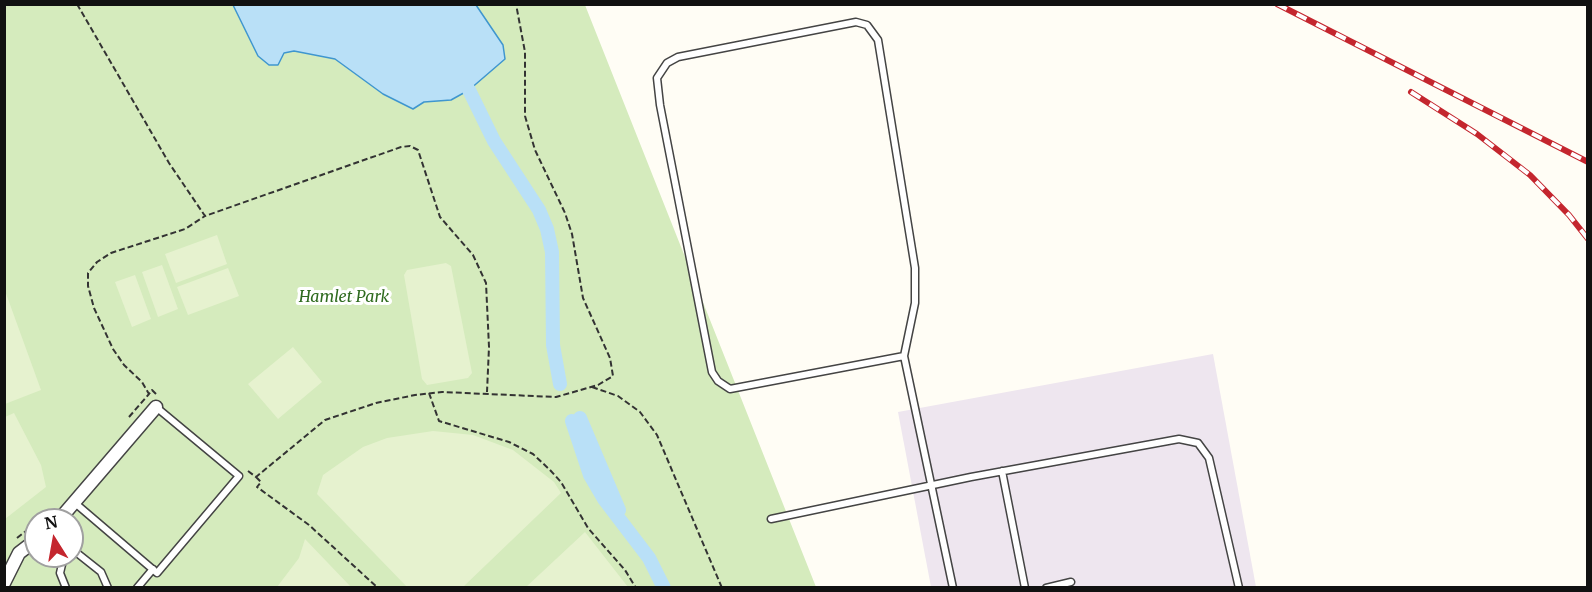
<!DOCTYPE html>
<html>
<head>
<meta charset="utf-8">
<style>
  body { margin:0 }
  #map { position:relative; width:1592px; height:592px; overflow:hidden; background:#fffdf5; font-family:Merriweather,serif }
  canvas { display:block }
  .frame { position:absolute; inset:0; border:6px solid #111; pointer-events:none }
  .north { position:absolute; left:24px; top:508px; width:60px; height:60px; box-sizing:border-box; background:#fff; border:2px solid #a0a0a0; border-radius:50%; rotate:349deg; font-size:16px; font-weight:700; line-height:24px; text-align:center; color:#111 }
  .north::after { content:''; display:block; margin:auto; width:21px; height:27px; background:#c4262e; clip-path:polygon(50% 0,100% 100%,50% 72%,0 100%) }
</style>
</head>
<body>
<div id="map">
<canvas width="1592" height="592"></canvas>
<div class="frame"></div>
<div class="north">N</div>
</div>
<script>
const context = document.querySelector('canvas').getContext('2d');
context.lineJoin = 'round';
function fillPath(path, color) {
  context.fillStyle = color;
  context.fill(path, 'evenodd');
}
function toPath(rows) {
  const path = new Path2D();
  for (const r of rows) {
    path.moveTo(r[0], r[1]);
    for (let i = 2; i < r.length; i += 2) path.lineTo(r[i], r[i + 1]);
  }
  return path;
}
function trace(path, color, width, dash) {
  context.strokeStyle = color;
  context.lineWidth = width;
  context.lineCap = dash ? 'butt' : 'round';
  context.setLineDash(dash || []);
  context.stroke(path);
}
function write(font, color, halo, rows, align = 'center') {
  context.font = font + ' Merriweather,serif';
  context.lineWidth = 6;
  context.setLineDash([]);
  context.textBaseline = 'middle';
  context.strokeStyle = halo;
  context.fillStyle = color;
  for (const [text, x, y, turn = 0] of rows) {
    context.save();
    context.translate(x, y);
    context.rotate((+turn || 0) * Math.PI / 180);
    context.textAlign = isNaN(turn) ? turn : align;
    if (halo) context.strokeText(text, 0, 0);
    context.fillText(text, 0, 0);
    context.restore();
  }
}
fillPath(toPath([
  [1213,354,1256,587,931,587,898,412]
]), '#eee6ef');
fillPath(toPath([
  [4,5,585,5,816,587,5,587],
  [36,520,72,520,72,556,36,556]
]), '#d5ebbd');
fillPath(toPath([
  [217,235,227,264,176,283,165,254],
  [446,263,451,266,472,373,468,378,427,385,422,379,404,275,407,270],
  [162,265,178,309,158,317,142,272],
  [228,268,239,296,188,315,177,287],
  [135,275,151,319,132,327,115,282],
  [4,288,41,390,5,404,4,404],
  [293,347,322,382,278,419,248,384],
  [14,413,41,465,46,487,5,519,5,417],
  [433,431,473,435,513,450,554,482,561,493,463,587,407,587,317,494,323,475,363,447,387,438],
  [585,532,628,587,526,587],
  [305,539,351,587,277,587,299,558]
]), '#e6f2cf');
const water = toPath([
  [233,5,476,5,503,45,505,59,469,90,451,100,424,102,413,109,383,94,335,59,294,51,284,53,278,65,269,65,258,56,233,5]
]);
fillPath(water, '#b9e0f7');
trace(water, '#3f96cf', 1.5);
trace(toPath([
  [469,90,494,141,539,210,547,229,552,252,553,345,560,384],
  [580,418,619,510],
  [572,421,590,475,604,499,649,558,664,588]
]), '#b9e0f7', 14);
const service = toPath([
  [904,356,730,389,718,381,712,372,660,105,657,78,667,63,678,57,856,22,867,25,878,40,915,268,915,303,904,356,953,588],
  [1002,471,1025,588],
  [75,503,157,573,239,476,156,407],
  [771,519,971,477,1179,439,1198,443,1209,458,1239,588],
  [72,549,101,572,108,588],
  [64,556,60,573,66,588],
  [137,588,153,569],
  [1046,588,1071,582]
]);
const minor = toPath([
  [59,520,156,407],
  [4,583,19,553,36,540]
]);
trace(service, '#444', 9);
trace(minor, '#444', 15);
trace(toPath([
  [77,4,169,163,205,216,401,147,410,146,418,150,440,217,473,255,486,283,489,347,487,392],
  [592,387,618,396,640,412,657,435,722,588],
  [429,393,439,421,509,442,533,454,550,470,561,482,588,528,625,570,636,588],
  [156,394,152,390,149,394,142,382,124,365,113,349,94,308,88,286,88,273,97,262,111,253,185,229,205,216],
  [129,417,149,394],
  [248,471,256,477,325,420,376,403,415,395,442,392,556,397,598,385,613,376,610,358,583,298,572,234,565,213,535,150,525,116,525,52,516,4],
  [256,477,261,482,257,487,309,525,378,588],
  [40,520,46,515],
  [17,538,36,523]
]), '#333', 2, [6, 3]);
trace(service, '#fff', 6);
trace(minor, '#fff', 12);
const rail = toPath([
  [1277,4,1588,162],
  [1411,92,1477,134,1530,175,1569,215,1588,239]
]);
trace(rail, '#c4262e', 6);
trace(rail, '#fff', 4, [11]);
write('italic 16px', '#2f6b1f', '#fff', [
  ["Hamlet Park",344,297]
]);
</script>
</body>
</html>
